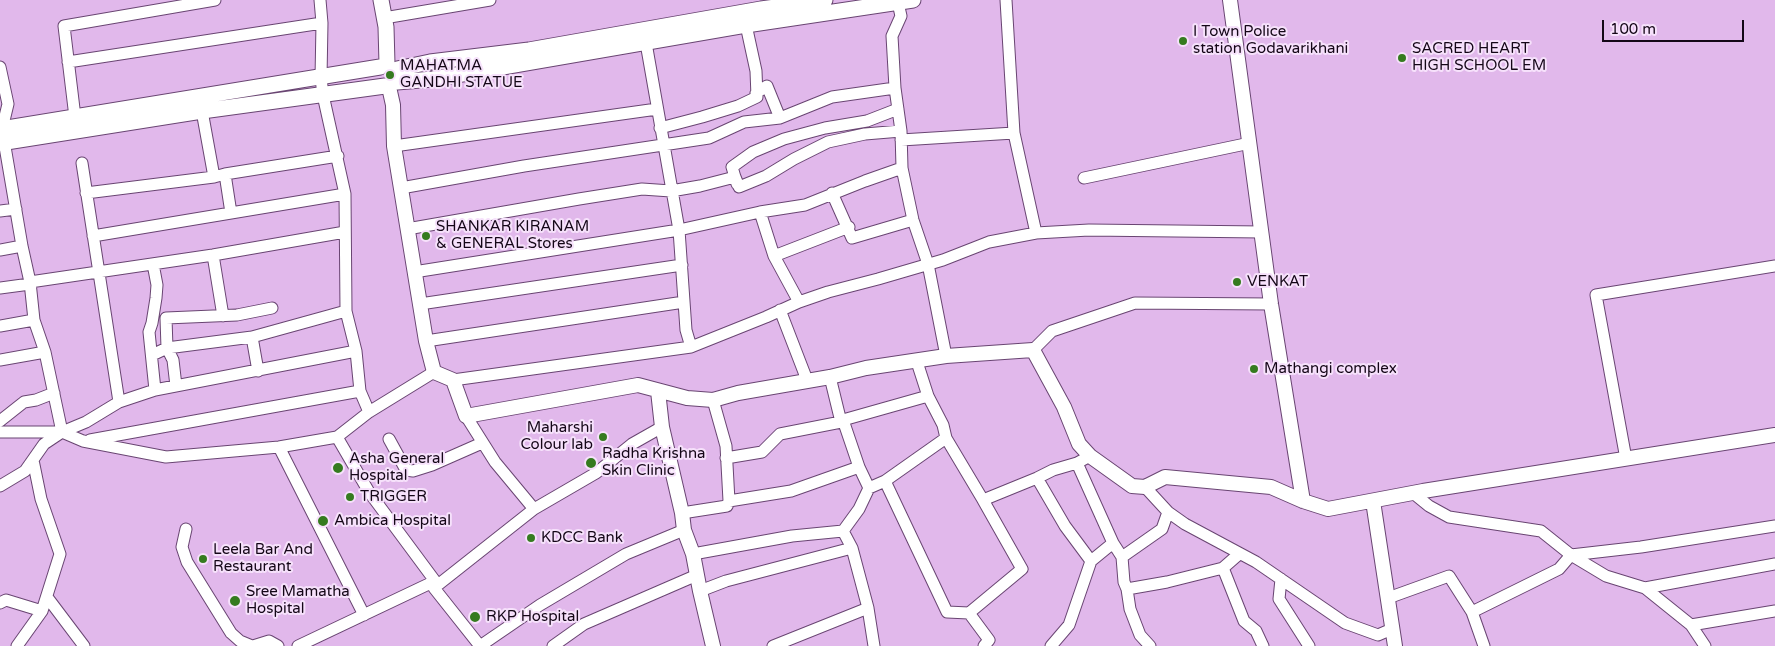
<!DOCTYPE html>
<html>
<head>
<meta charset="utf-8">
<style>
  body { margin:0 }
  #map { position:relative; width:1775px; height:646px; overflow:hidden; background:#e1b8eb; font-family:"Varela Round",sans-serif }
  canvas { display:block }
  .scale { position:absolute; left:1602px; top:20px; width:142px; height:22px; box-sizing:border-box; border:2px solid #140617; border-top:0; padding-left:6px; font-size:15px; line-height:18px; white-space:nowrap; color:#140617; -webkit-text-stroke:4px #f6e1fb; paint-order:stroke }
</style>
</head>
<body>
<div id="map">
<canvas width="1775" height="646"></canvas>
<div class="scale">100 m</div>
</div>
<script>
const context = document.querySelector('canvas').getContext('2d');
context.lineJoin = 'round';
function toPath(rows) {
  const path = new Path2D();
  for (const r of rows) {
    path.moveTo(r[0], r[1]);
    for (let i = 2; i < r.length; i += 2) path.lineTo(r[i], r[i + 1]);
  }
  return path;
}
function trace(path, color, width, dash) {
  context.strokeStyle = color;
  context.lineWidth = width;
  context.lineCap = dash ? 'butt' : 'round';
  context.setLineDash(dash || []);
  context.stroke(path);
}
function write(font, color, halo, rows, align = 'center') {
  context.font = font + ' "Varela Round",sans-serif';
  context.lineWidth = 4;
  context.setLineDash([]);
  context.textBaseline = 'middle';
  context.strokeStyle = halo;
  context.fillStyle = color;
  for (const [text, x, y, turn = 0] of rows) {
    context.save();
    context.translate(x, y);
    context.rotate((+turn || 0) * Math.PI / 180);
    context.textAlign = isNaN(turn) ? turn : align;
    if (halo) context.strokeText(text, 0, 0);
    context.fillText(text, 0, 0);
    context.restore();
  }
}
const minor = toPath([
  [320,0,322,23,321,78,323,95,345,194,346,311,356,351,360,391,369,412],
  [1006,0,1014,133,1036,233,1089,230,1262,232],
  [898,3,901,16,892,36,895,88,901,131,902,168,913,220,928,264,946,356],
  [384,18,490,0],
  [646,43,679,230,686,330,691,347],
  [68,62,322,23],
  [0,67,8,104,2,129,22,246,30,282,34,320,45,352,62,432,83,441,166,457,279,447,337,437,369,412,434,372],
  [756,93,767,86,780,118],
  [202,111,214,177],
  [75,117,64,26,215,0],
  [660,128,702,117,738,106,757,97,756,71,746,25],
  [901,140,1014,133],
  [394,146,657,109],
  [225,174,231,213],
  [1084,178,1250,143],
  [737,184,732,167,753,152,784,139,825,128,867,121,898,109],
  [401,188,524,166,709,138,744,122,780,118,832,97,895,88],
  [86,193,214,177,225,174,338,156],
  [832,193,852,238,913,220],
  [0,211,16,209],
  [760,212,774,256,849,227],
  [407,229,579,199,642,189,671,191,700,186,735,177,739,187,766,176,794,159,828,142,865,134,901,131],
  [93,236,345,194],
  [0,250,22,246],
  [213,255,223,316],
  [774,256,799,302],
  [153,264,157,285,156,298,152,323,149,332,155,390],
  [414,272,679,230,760,212,805,205,865,181,902,168],
  [30,282,213,255,345,232],
  [0,288,30,284],
  [420,304,682,265],
  [780,310,807,380],
  [0,326,34,320],
  [252,337,258,371],
  [426,341,684,302],
  [1033,350,1052,331,1135,303,1271,304],
  [152,355,167,348,252,337,346,311],
  [0,360,45,352],
  [453,380,691,347,766,317,799,302,828,292,878,279,943,260,989,242,1036,233],
  [176,386,173,360,167,348,166,318,237,315,272,308],
  [713,400,726,446,729,501],
  [119,402,155,390,356,351],
  [843,420,928,396],
  [0,421,24,402,36,400,54,393],
  [0,432,62,432],
  [337,437,369,492,435,581,434,588,480,646],
  [946,438,983,500,1022,569,969,613,989,640,984,646],
  [389,439,406,470,413,471,432,465,482,443],
  [90,440,360,391],
  [279,447,364,615],
  [726,458,762,452,780,434,841,422],
  [1626,459,1596,295,1775,266],
  [1077,463,1113,543],
  [859,467,869,488,885,481,946,438,943,425,928,396,917,362],
  [1037,478,1065,526,1091,561],
  [885,481,947,612,969,613],
  [0,486,25,471,44,444,62,432,86,422,119,402,82,163],
  [1413,493,1429,506,1449,517,1541,531,1571,555,1559,569,1472,612],
  [983,500,1037,478,1053,470,1077,463,1090,456],
  [534,509,596,473,632,444,662,427],
  [1168,512,1185,524,1256,562,1345,623,1378,635,1392,629],
  [682,513,727,506,729,501,791,491,859,467,843,420,841,422,830,377],
  [186,529,182,547,187,562,231,633,240,641,252,646],
  [843,531,859,509,869,488],
  [693,554,792,536,843,531,852,548,868,608,773,646],
  [1571,555,1606,576,1645,588,1775,564],
  [1571,555,1641,547,1775,526],
  [1122,557,1124,582,1127,589,1130,609,1140,635,1150,646],
  [1223,568,1244,621,1256,631,1263,646],
  [1281,579,1279,599,1309,646],
  [434,588,534,509,495,462,466,416],
  [1645,588,1691,625,1705,646],
  [1127,589,1167,582,1223,568,1239,554],
  [700,591,726,581,852,548],
  [47,597,84,646],
  [1388,598,1449,576,1472,612,1484,646],
  [0,603,6,600,42,611],
  [868,608,874,646],
  [1691,625,1775,611],
  [17,646,42,611,60,554,41,499,33,460],
  [253,646,269,641,278,646],
  [298,646,435,581],
  [480,646,540,605,626,554,684,530],
  [553,646,584,624,697,575],
  [1051,646,1069,625,1091,561,1113,543,1122,557,1162,529,1168,512,1145,487]
]);
const tertiary = toPath([
  [1230,0,1271,304,1303,501],
  [389,87,393,105,394,146,426,341,434,372,453,380,466,416,638,385,687,398,713,400,738,393,830,377,866,368,946,356,1033,350,1064,407,1079,444,1090,456,1132,486,1145,487,1165,477,1271,487,1303,501,1328,509,1423,491,1775,435],
  [658,391,662,427,682,513,684,530,693,554,700,591,713,646],
  [1373,501,1395,646]
]);
const secondary = toPath([
  [381,0,386,27,387,64],
  [397,69,430,62,529,50,761,9,825,0],
  [397,82,433,79,746,25,913,0],
  [0,129,380,67],
  [0,143,202,111,385,86]
]);
trace(minor, '#694572', 13);
trace(tertiary, '#694572', 16);
trace(secondary, '#694572', 17);
trace(minor, '#fff', 11);
trace(tertiary, '#fff', 14);
trace(secondary, '#fff', 15);
for (const [x, y, r, color] of [
  [1183,41,5,"#357b1f"],
  [1402,58,5,"#357b1f"],
  [390,75,5,"#357b1f"],
  [426,236,5,"#357b1f"],
  [1237,282,5,"#357b1f"],
  [1254,369,5,"#357b1f"],
  [603,437,5,"#357b1f"],
  [591,463,6,"#357b1f"],
  [338,468,6,"#357b1f"],
  [350,497,5,"#357b1f"],
  [323,521,6,"#357b1f"],
  [531,538,5,"#357b1f"],
  [203,559,5,"#357b1f"],
  [235,601,6,"#357b1f"],
  [475,617,6,"#357b1f"]
]) {
  const dot = new Path2D();
  dot.arc(x, y, r, 0, 2 * Math.PI);
  context.fillStyle = color;
  context.fill(dot);
  trace(dot, '#f6e1fb', 2);
}
write('15px', '#140617', '#f6e1fb', [
  ["I Town Police",1193,32],
  ["station Godavarikhani",1193,49],
  ["SACRED HEART",1412,49],
  ["HIGH SCHOOL EM",1412,66],
  ["MAHATMA",400,66],
  ["GANDHI STATUE",400,83],
  ["SHANKAR KIRANAM",436,227],
  ["& GENERAL Stores",436,244],
  ["VENKAT",1247,282],
  ["Mathangi complex",1264,369],
  ["Maharshi",593,428,"right"],
  ["Colour lab",593,445,"right"],
  ["Radha Krishna",602,454],
  ["Skin Clinic",602,471],
  ["Asha General",349,459],
  ["Hospital",349,476],
  ["TRIGGER",360,497],
  ["Ambica Hospital",334,521],
  ["KDCC Bank",541,538],
  ["Leela Bar And",213,550],
  ["Restaurant",213,567],
  ["Sree Mamatha",246,592],
  ["Hospital",246,609],
  ["RKP Hospital",486,617]
], 'left');
</script>
</body>
</html>
